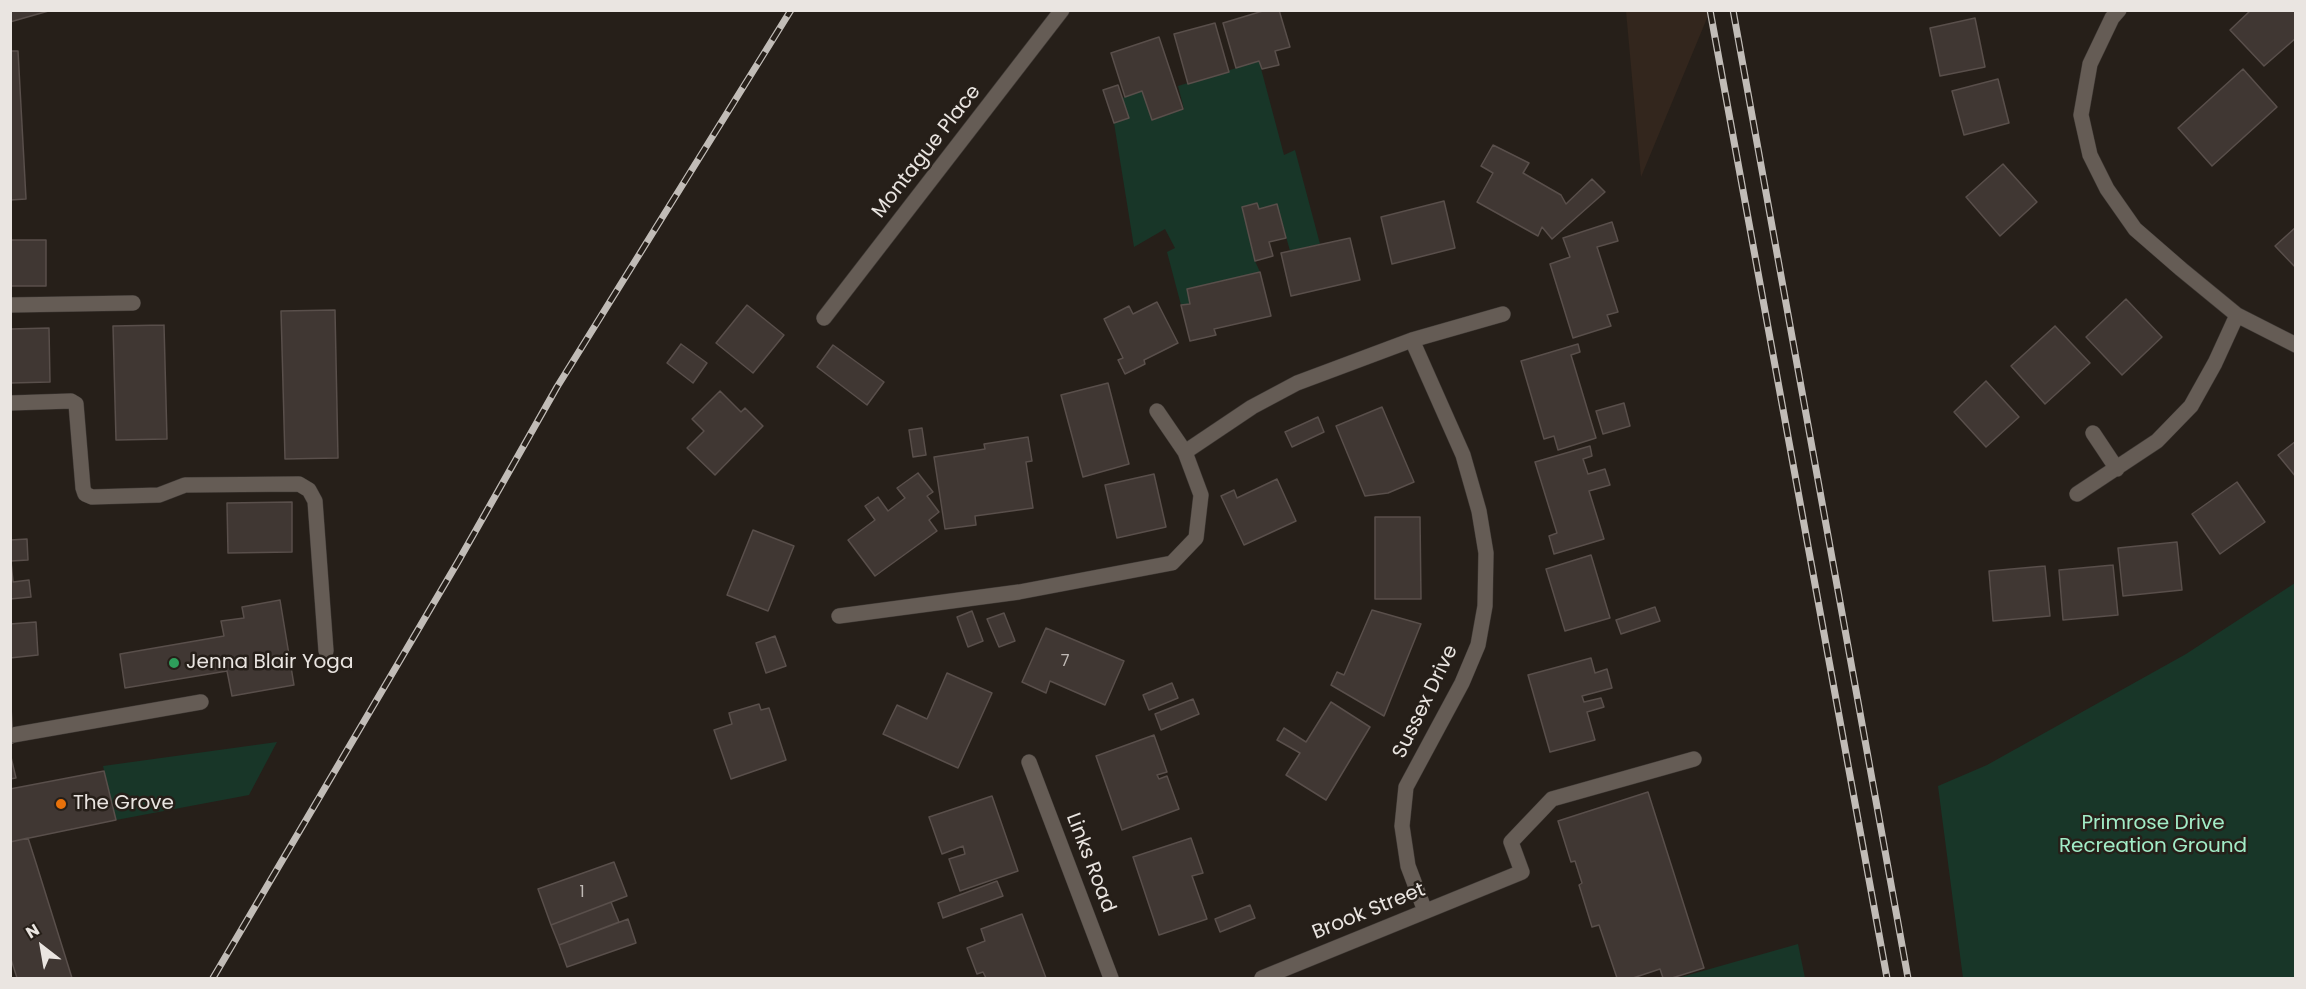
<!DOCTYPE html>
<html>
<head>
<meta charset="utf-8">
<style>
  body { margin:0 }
  #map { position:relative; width:2306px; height:989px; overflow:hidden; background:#261f19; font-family:Poppins,sans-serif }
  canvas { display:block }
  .frame { position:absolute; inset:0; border:12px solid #eae5e1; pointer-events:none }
  .north { position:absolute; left:12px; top:917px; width:60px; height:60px; -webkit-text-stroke:4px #261f19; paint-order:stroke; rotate:329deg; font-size:16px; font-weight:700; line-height:24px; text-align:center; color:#eae5e1 }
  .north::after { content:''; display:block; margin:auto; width:21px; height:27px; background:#eae5e1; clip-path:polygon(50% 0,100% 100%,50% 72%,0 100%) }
</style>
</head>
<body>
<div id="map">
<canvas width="2306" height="989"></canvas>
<div class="frame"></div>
<div class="north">N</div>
</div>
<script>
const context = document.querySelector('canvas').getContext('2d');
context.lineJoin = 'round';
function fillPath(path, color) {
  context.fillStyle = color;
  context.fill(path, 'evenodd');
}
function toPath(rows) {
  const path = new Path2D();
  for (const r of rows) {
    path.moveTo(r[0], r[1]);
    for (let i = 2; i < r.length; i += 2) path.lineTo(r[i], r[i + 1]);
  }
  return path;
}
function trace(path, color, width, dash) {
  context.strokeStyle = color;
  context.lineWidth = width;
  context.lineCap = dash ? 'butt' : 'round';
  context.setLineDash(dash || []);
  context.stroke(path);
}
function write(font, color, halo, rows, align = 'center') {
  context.font = font + ' Poppins,sans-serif';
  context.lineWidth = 5;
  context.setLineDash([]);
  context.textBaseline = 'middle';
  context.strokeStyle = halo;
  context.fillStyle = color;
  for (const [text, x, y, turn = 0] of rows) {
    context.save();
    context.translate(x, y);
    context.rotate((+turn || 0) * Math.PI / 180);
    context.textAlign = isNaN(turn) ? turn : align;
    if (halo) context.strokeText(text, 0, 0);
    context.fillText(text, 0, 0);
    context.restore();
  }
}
fillPath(toPath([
  [1626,11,1710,11,1641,177]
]), '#33261d');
fillPath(toPath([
  [1259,61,1284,155,1295,150,1320,244,1290,251,1277,204,1259,209,1242,207,1255,261,1260,272,1187,289,1190,304,1181,305,1167,252,1175,248,1165,229,1134,247,1114,123,1129,118,1122,98,1142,91,1152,120,1184,109,1178,86],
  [2295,583,2295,978,1963,978,1938,786,1987,765,2186,654],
  [277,742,249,795,116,820,103,766],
  [1798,944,1805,978,1678,978]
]), '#183628');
const building = toPath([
  [10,10,52,10,10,22,10,10],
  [1266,10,1279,10,1290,47,1275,51,1279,65,1262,69,1259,61,1236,68,1223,23,1266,10],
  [2251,10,2296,10,2296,38,2264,66,2230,30,2251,10],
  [1975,18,1985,67,1940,76,1930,28,1975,18],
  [1215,23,1229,72,1188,84,1174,34,1215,23],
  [1159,37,1183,109,1152,120,1142,91,1125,97,1111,53,1159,37],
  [10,51,18,51,26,199,10,200,10,51],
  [2243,69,2277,107,2212,166,2178,128,2243,69],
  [1998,79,2009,123,1964,135,1952,91,1998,79],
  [1118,85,1129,118,1114,123,1103,90,1118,85],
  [1493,145,1529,163,1523,173,1561,195,1566,204,1592,179,1605,192,1552,239,1542,227,1538,236,1477,202,1493,173,1481,166,1493,145],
  [2003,164,2037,202,2000,236,1966,197,2003,164],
  [1444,201,1455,248,1392,264,1381,217,1444,201],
  [1257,203,1259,209,1277,204,1286,238,1269,242,1273,256,1255,261,1242,207,1257,203],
  [1612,222,1618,241,1597,247,1618,312,1607,315,1611,326,1573,338,1550,264,1570,257,1563,238,1612,222],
  [2296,227,2296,268,2275,246,2296,227],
  [1350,238,1360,280,1291,296,1281,253,1350,238],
  [10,240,46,240,46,286,10,286,10,240],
  [1260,272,1271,316,1214,329,1216,335,1190,341,1181,305,1190,304,1187,289,1260,272],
  [2126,299,2162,337,2122,375,2086,337,2126,299],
  [1157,302,1178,343,1144,360,1145,364,1125,374,1118,360,1123,358,1104,319,1129,306,1133,314,1157,302],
  [747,305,784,335,753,373,716,343,747,305],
  [335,310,338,458,285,459,281,311,335,310],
  [164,325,167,439,116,440,113,326,164,325],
  [2055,326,2090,363,2045,404,2011,366,2055,326],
  [49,328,50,382,10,383,10,329,49,328],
  [681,344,707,363,693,383,667,363,681,344],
  [1578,344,1580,352,1571,355,1596,438,1558,450,1554,436,1544,439,1521,361,1578,344],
  [833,345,884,382,867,405,817,367,833,345],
  [1986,381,2019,417,1986,447,1954,412,1986,381],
  [1108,383,1129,464,1083,477,1061,395,1108,383],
  [720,391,741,412,745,408,763,426,715,475,687,448,704,431,692,419,720,391],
  [1624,403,1630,426,1603,434,1596,411,1624,403],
  [1382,407,1414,482,1388,493,1365,496,1336,426,1382,407],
  [1318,417,1324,432,1292,447,1285,432,1318,417],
  [922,428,926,455,913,457,909,430,922,428],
  [1028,437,1032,461,1026,462,1033,508,975,516,976,525,945,529,934,457,985,449,984,444,1028,437],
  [2296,441,2296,477,2278,455,2296,441],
  [1590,446,1592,456,1583,459,1588,474,1605,469,1610,485,1589,491,1604,539,1554,554,1549,536,1557,533,1535,462,1590,446],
  [918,473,933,492,927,496,939,512,929,520,937,531,875,576,848,540,875,520,865,506,878,497,888,511,905,498,897,488,918,473],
  [1154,474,1166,527,1117,538,1105,485,1154,474],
  [1277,479,1296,521,1244,545,1221,496,1234,490,1237,498,1277,479],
  [2237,482,2265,522,2220,554,2192,514,2237,482],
  [292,502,292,552,228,553,227,503,292,502],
  [1375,517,1420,517,1421,599,1375,599,1375,517],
  [753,530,794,546,768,611,727,595,753,530],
  [27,539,28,560,11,561,13,582,29,580,31,597,10,599,10,540,27,539],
  [2177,542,2182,590,2123,596,2118,548,2177,542],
  [1591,555,1610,618,1565,631,1546,569,1591,555],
  [2113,565,2118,615,2063,620,2059,570,2113,565],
  [2045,566,2050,616,1993,621,1989,571,2045,566],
  [280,600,294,685,232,696,227,671,125,688,120,654,224,636,221,621,244,618,242,607,280,600],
  [1655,607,1660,621,1621,634,1616,620,1655,607],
  [1372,610,1421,624,1384,716,1331,685,1337,672,1344,675,1372,610],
  [972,611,983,641,968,647,957,617,972,611],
  [1004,613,1015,641,999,647,987,619,1004,613],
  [36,622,38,655,10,658,10,624,36,622],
  [1046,628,1124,661,1105,705,1050,681,1046,693,1022,682,1046,628],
  [775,636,786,666,766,673,756,643,775,636],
  [1591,658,1595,673,1607,669,1612,688,1582,696,1584,702,1601,698,1604,707,1587,712,1595,740,1550,752,1528,675,1591,658],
  [947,673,992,693,958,768,883,734,897,705,927,719,947,673],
  [1172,683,1178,698,1149,710,1143,695,1172,683],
  [10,688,13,743,10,744,10,688],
  [1193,699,1199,714,1161,730,1155,714,1193,699],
  [1331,702,1370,727,1326,800,1286,775,1300,753,1277,740,1284,728,1306,742,1331,702],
  [759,704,761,710,769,708,786,760,731,779,714,730,732,724,729,713,759,704],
  [1154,735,1167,772,1157,775,1159,779,1167,776,1179,809,1122,830,1096,756,1154,735],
  [10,753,16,778,10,779,10,753],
  [104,771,116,820,10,842,10,789,104,771],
  [1648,792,1704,968,1672,978,1663,978,1660,969,1633,978,1617,978,1599,925,1592,927,1579,885,1582,883,1575,861,1571,862,1558,821,1648,792],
  [992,796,1018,871,960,891,949,859,965,854,963,846,942,854,929,817,992,796],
  [28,838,36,863,72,978,17,978,10,956,10,842,28,838],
  [1191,838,1203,873,1192,876,1207,919,1159,935,1133,857,1191,838],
  [614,862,627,896,551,925,538,889,614,862],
  [997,881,1003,896,943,918,938,903,997,881],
  [611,902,619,922,559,945,551,925,611,902],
  [1250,905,1255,918,1220,932,1215,919,1250,905],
  [1022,914,1046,978,986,978,983,972,977,974,967,948,985,941,981,929,1022,914],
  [628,919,636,943,567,967,559,945,628,919]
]);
fillPath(building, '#403733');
trace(building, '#594f4b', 1.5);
const minor = toPath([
  [2119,10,2112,18,2090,64,2081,115,2090,155,2107,189,2135,229,2181,269,2237,315,2296,345],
  [10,305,133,303],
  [824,318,1062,10],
  [1412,340,1463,455,1479,511,1486,553,1485,606,1478,645,1462,683,1406,787,1402,826,1408,866,1425,911],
  [10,403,71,401,76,404,83,488,85,494,92,497,159,495,185,485,299,484,309,490,315,501,326,651],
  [2093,433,2117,469],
  [1185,452,1252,407,1297,383,1412,340,1503,314],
  [2077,494,2157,441,2191,406,2215,363,2237,315],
  [839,616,1019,592,1172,563,1196,538,1201,495,1185,452,1157,411],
  [13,735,201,702],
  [1029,762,1111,978],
  [1262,978,1522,872,1511,842,1552,799,1694,759]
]);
trace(minor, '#3f3935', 16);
trace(minor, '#655c55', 15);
const rail = toPath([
  [1710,10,1887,978],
  [1733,10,1908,978],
  [213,978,459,560,557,387,791,10]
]);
trace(rail, '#c1bcb7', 7);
trace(rail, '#261f19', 4.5, [14]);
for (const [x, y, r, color] of [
  [174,663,6,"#2e9e5b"],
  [61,804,6,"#e8710a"]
]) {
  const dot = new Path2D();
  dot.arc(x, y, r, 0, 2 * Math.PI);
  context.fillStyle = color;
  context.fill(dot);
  trace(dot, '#261f19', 2);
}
write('16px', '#c0bab6', null, [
  ["7",1065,662],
  ["1",582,893]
]);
write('20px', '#eae5e1', '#261f19', [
  ["Montague Place",927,152,-52],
  ["Sussex Drive",1426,702,-64],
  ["Links Road",1090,863,69],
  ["Brook Street",1369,912,-22]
]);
write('20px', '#eae5e1', '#261f19', [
  ["Jenna Blair Yoga",186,663],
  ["The Grove",73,804]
], 'left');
write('20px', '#a2ecc7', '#261f19', [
  ["Primrose Drive",2153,824],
  ["Recreation Ground",2153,847]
]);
</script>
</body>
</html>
